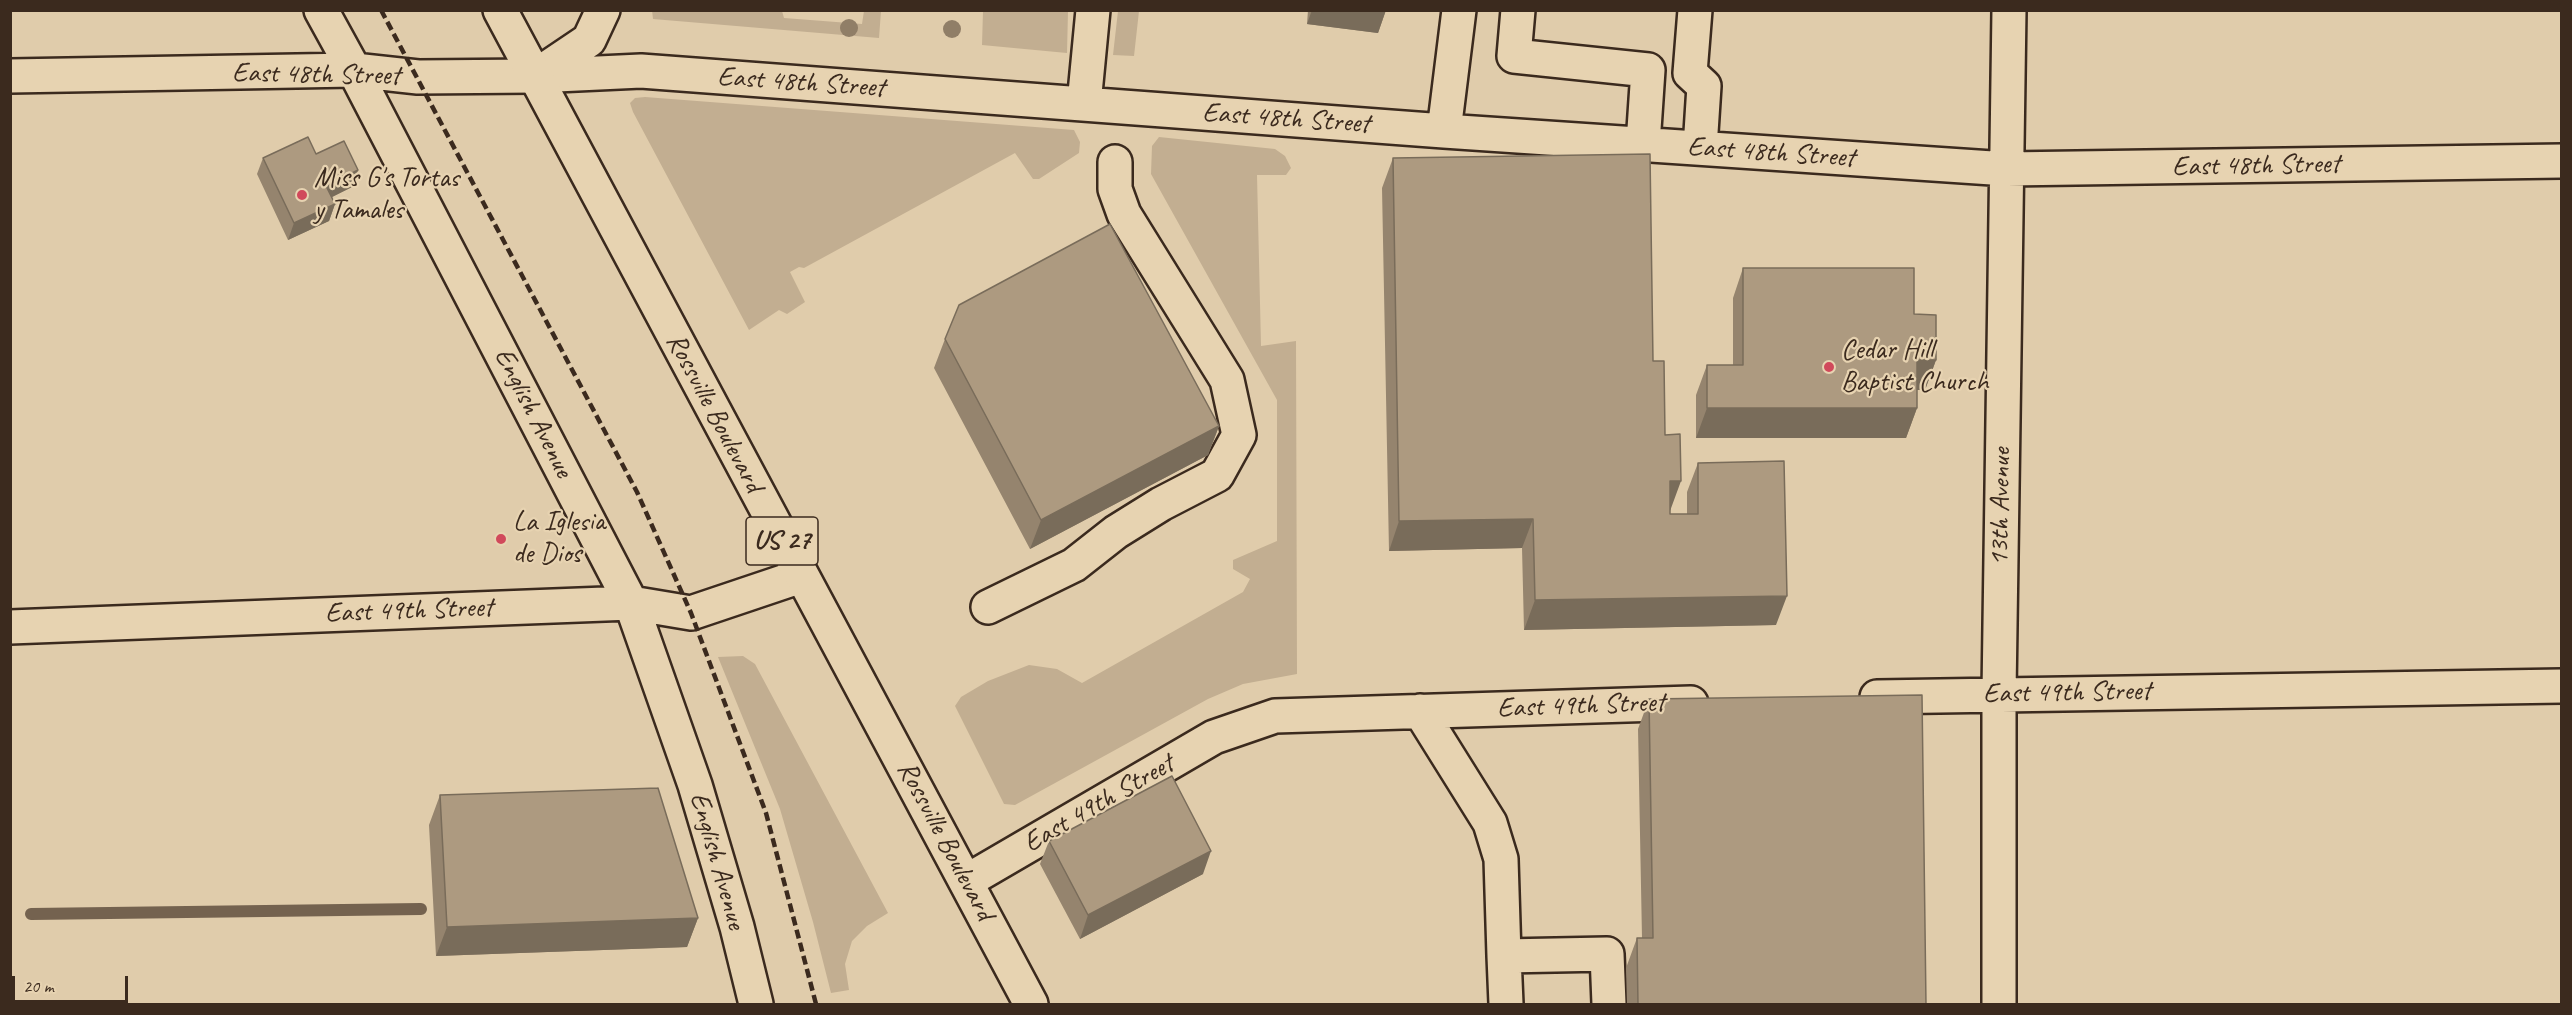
<!DOCTYPE html>
<html>
<head>
<meta charset="utf-8">
<style>
  body { margin:0 }
  #map { position:relative; width:2572px; height:1015px; overflow:hidden; background:#e0ccab; font-family:Caveat,sans-serif }
  canvas { display:block }
  .frame { position:absolute; inset:0; border:12px solid #3b2a1e; pointer-events:none }
  .scale { position:absolute; left:12px; top:976px; width:116px; height:27px; box-sizing:border-box; border:3px solid #3b2a1e; border-top:0; padding-left:8px; font-size:18px; line-height:21px; white-space:nowrap; color:#3b2a1e; -webkit-text-stroke:4px #e7d3b1; paint-order:stroke }
</style>
</head>
<body>
<div id="map">
<canvas width="2572" height="1015"></canvas>
<div class="frame"></div>
<div class="scale">20 m</div>
</div>
<script>
const context = document.querySelector('canvas').getContext('2d');
context.lineJoin = 'round';
function fillPath(path, color) {
  context.fillStyle = color;
  context.fill(path, 'evenodd');
}
function toPath(rows) {
  const path = new Path2D();
  for (const r of rows) {
    path.moveTo(r[0], r[1]);
    for (let i = 2; i < r.length; i += 2) path.lineTo(r[i], r[i + 1]);
  }
  return path;
}
function trace(path, color, width, dash) {
  context.strokeStyle = color;
  context.lineWidth = width;
  context.lineCap = dash ? 'butt' : 'round';
  context.setLineDash(dash || []);
  context.stroke(path);
}
function write(font, color, halo, rows, align = 'center') {
  context.font = font + ' Caveat,sans-serif';
  context.lineWidth = 4.5;
  context.setLineDash([]);
  context.textBaseline = 'middle';
  context.strokeStyle = halo;
  context.fillStyle = color;
  for (const [text, x, y, turn = 0] of rows) {
    context.save();
    context.translate(x, y);
    context.rotate((+turn || 0) * Math.PI / 180);
    context.textAlign = isNaN(turn) ? turn : align;
    if (halo) context.strokeText(text, 0, 0);
    context.fillText(text, 0, 0);
    context.restore();
  }
}
fillPath(toPath([
  [652,10,782,11,784,18,862,24,864,11,881,11,879,38,653,19],
  [983,11,1068,11,1067,53,982,45],
  [1118,11,1139,11,1134,56,1113,55],
  [645,97,1074,130,1080,142,1079,153,1039,179,1033,179,1015,153,804,268,799,267,790,272,805,302,787,314,779,310,749,330,633,112,630,103,635,98],
  [1159,137,1275,149,1285,156,1291,168,1286,175,1257,175,1261,346,1296,341,1297,674,1243,684,1208,699,1015,805,1004,804,955,706,961,697,988,681,1029,665,1057,669,1082,683,1243,592,1250,579,1233,569,1233,560,1277,541,1277,400,1151,174,1152,146],
  [743,656,755,664,888,913,867,926,852,941,845,964,849,990,831,993,813,922,780,809,718,657]
]), '#c2ae91');
trace(toPath([
  [31,914,421,909]
]), '#74624f', 12);
const minor = toPath([
  [321,10,354,70,631,603,695,785,737,927,756,1004],
  [1518,10,1514,56,1648,70,1643,144],
  [1695,10,1690,73,1704,86,1700,148],
  [537,75,589,40,603,10],
  [10,76,354,70,418,77,535,76,641,71,1444,131,2007,169,2562,161],
  [1084,104,1093,10],
  [1444,131,1459,10],
  [988,607,1074,565,1116,532,1161,504,1217,475,1239,435,1227,380,1124,214,1115,189,1115,162],
  [10,627,631,603,691,613,801,576],
  [1877,697,2562,686],
  [1420,711,1490,823,1501,859,1504,956],
  [967,881,1214,737,1275,716,1691,703],
  [1506,1004,1504,956,1607,954,1609,1004],
  [1999,1004,1999,693,2009,10]
]);
const highway = toPath([
  [500,10,1031,1004]
]);
trace(minor, '#3b2a1e', 38);
trace(highway, '#3b2a1e', 38);
trace(minor, '#e7d3b1', 33);
trace(highway, '#e7d3b1', 33);
trace(toPath([
  [381,10,637,492,691,613,766,813,816,1004]
]), '#3b2a1e', 4.5, [9, 4.5]);
context.fillStyle = '#907e67';
for (const [x, y] of [
  [849,28],
  [952,29]
]) {
  context.beginPath();
  context.arc(x, y, 9, 0, 2 * Math.PI);
  context.fill();
}
fillPath(toPath([
  [1308,10,1386,10,1378,33,1307,24],
  [316,154,358,170,352,187,332,197,335,204,329,221,288,240,257,174,263,158],
  [1393,158,1653,361,1665,435,1670,514,1687,514,1687,492,1698,463,1776,625,1524,630,1522,548,1389,551,1382,188],
  [1743,268,1914,314,1936,360,1925,390,1917,390,1917,408,1906,438,1696,438,1696,395,1707,365,1733,365,1733,298],
  [945,339,1219,426,1208,455,1030,549,934,368],
  [1649,699,1926,1005,1627,1005,1626,968,1637,938,1642,938,1638,729],
  [440,795,698,918,687,947,436,956,429,825],
  [1049,841,1203,874,1080,939,1040,864]
]), '#95846e');
fillPath(toPath([
  [1312,10,1386,10,1378,33,1307,24],
  [358,170,352,187,320,203,326,186],
  [335,204,329,221,288,240,294,223],
  [1917,360,1936,360,1925,390,1906,390],
  [1707,408,1917,408,1906,438,1696,438],
  [1219,426,1208,455,1030,549,1041,520],
  [1670,481,1681,481,1670,511],
  [1533,519,1522,548,1389,551,1399,521],
  [1787,596,1776,625,1524,630,1535,600],
  [1211,851,1203,874,1080,939,1088,915],
  [698,918,687,947,436,956,447,927]
]), '#796c5a');
const building = toPath([
  [308,137,316,154,344,141,358,170,326,186,335,204,294,223,263,158,308,137],
  [1650,154,1653,361,1664,361,1665,435,1680,434,1681,481,1670,481,1670,514,1698,514,1698,463,1784,461,1787,596,1535,600,1533,519,1399,521,1393,158,1650,154],
  [1110,224,1219,426,1041,520,945,339,959,305,1110,224],
  [1743,268,1914,268,1914,314,1936,315,1936,360,1917,360,1917,408,1707,408,1707,365,1743,365,1743,268],
  [1922,695,1926,1005,1638,1005,1637,938,1653,938,1649,699,1922,695],
  [1172,776,1211,851,1088,915,1049,841,1172,776],
  [658,788,698,918,447,927,440,795,658,788]
]);
fillPath(building, '#ad9a80');
trace(building, '#796c5a', 1.5);
for (const [x, y, r, color] of [
  [302,195,6,"#d1495b"],
  [1829,367,6,"#d1495b"],
  [501,539,6,"#d1495b"]
]) {
  const dot = new Path2D();
  dot.arc(x, y, r, 0, 2 * Math.PI);
  context.fillStyle = color;
  context.fill(dot);
  trace(dot, '#e7d3b1', 2);
}
for (const [x, y, w] of [
  [782,541,72]
]) {
  const box = new Path2D();
  box.roundRect(x - w / 2, y - 24, w, 48, 4.5);
  context.fillStyle = '#e7d3b1';
  context.fill(box);
  trace(box, '#3b2a1e', 1.5);
}
write('bold 27px', '#3b2a1e', null, [
  ["US 27",782,541]
]);
write('28px', '#3b2a1e', '#e7d3b1', [
  ["East 48th Street",316,75,1],
  ["East 48th Street",801,83,4],
  ["East 48th Street",1286,119,4],
  ["East 48th Street",1771,153,4],
  ["East 48th Street",2256,166,-1],
  ["English Avenue",533,413,63],
  ["Rossville Boulevard",714,413,62],
  ["13th Avenue",2001,507,-89],
  ["East 49th Street",409,611,-2],
  ["East 49th Street",2067,693,-1],
  ["East 49th Street",1581,706,-2],
  ["East 49th Street",1099,804,-30],
  ["Rossville Boulevard",945,841,62],
  ["English Avenue",717,861,74]
]);
write('28px', '#3b2a1e', '#e7d3b1', [
  ["Miss G's Tortas",314,179],
  ["y Tamales",314,211],
  ["Cedar Hill",1841,351],
  ["Baptist Church",1841,383],
  ["La Iglesia",513,523],
  ["de Dios",513,555]
], 'left');
</script>
</body>
</html>
